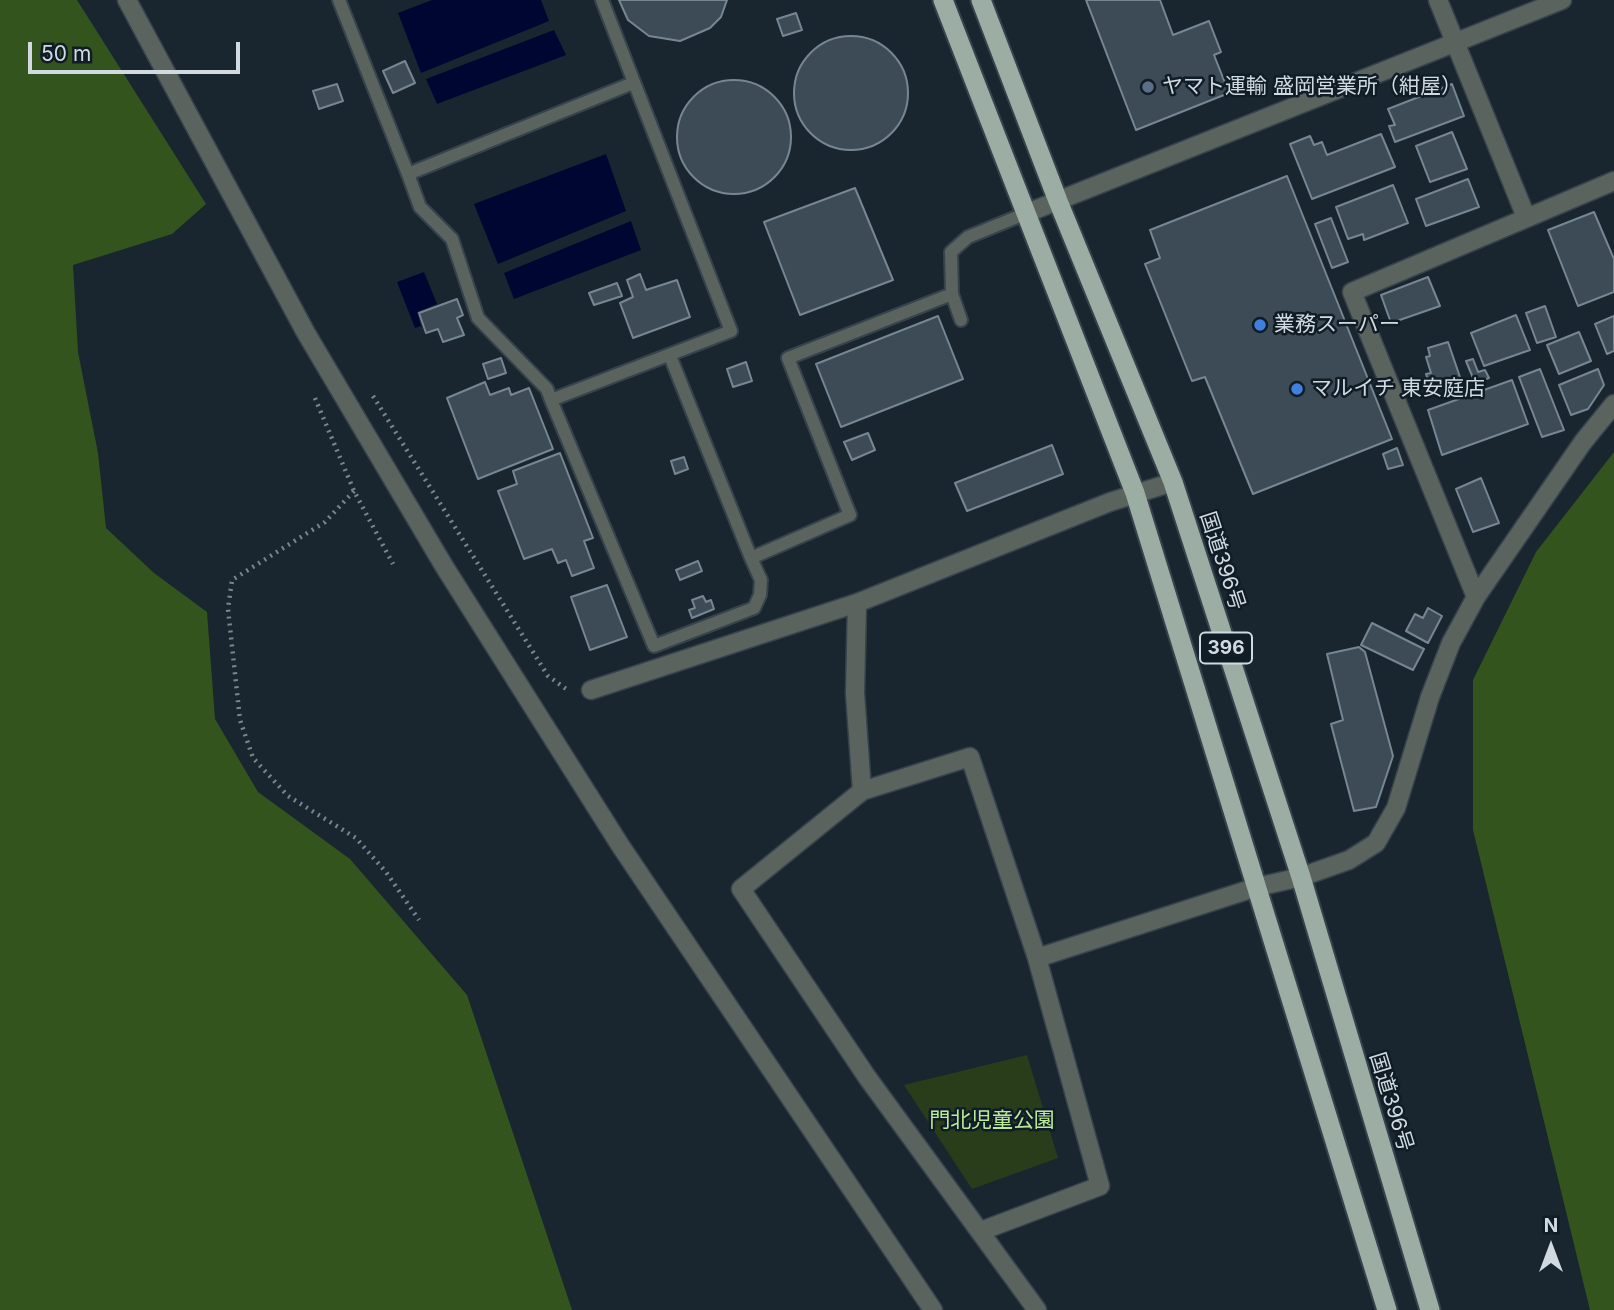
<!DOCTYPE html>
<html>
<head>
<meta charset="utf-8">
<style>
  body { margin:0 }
  #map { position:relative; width:1614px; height:1310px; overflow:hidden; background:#192630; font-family:Inter,sans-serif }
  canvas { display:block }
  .north { position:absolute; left:1516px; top:1212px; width:70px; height:70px; -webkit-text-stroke:5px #101c26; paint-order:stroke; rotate:0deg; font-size:19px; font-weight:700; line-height:28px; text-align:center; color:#d1dae0 }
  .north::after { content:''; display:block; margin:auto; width:24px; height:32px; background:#d1dae0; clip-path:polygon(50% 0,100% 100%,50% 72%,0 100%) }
  .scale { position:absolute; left:28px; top:42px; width:212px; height:32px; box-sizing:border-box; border:4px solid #d1dae0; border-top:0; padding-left:9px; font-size:21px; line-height:24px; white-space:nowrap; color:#d1dae0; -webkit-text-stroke:5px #101c26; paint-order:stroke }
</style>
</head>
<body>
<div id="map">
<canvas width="1614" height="1310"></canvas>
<div class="north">N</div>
<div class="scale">50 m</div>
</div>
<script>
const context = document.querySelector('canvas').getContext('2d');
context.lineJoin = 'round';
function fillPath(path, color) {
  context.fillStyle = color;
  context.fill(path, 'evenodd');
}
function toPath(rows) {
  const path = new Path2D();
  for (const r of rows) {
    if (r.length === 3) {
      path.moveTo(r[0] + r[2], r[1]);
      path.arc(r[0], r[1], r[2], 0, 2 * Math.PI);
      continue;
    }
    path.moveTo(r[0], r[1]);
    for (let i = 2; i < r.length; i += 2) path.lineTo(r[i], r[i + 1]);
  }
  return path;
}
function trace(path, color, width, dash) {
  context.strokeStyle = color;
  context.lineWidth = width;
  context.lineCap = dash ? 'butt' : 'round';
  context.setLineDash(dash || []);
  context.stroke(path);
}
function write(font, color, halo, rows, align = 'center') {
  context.font = font + ' Inter,"Noto Sans JP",sans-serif';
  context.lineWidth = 5;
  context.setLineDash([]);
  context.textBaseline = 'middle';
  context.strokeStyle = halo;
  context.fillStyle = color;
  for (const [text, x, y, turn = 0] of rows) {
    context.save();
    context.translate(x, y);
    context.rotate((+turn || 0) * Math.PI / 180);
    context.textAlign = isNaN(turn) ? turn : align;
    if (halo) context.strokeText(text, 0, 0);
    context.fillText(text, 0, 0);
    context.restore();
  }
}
fillPath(toPath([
  [1027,1055,1058,1158,972,1189,904,1085]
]), '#293d1b');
fillPath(toPath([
  [0,0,77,0,206,204,172,234,73,265,78,352,98,453,106,528,154,573,207,612,215,719,258,792,350,859,467,995,572,1310,0,1310],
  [1614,452,1614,1310,1590,1310,1473,830,1473,680,1536,552]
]), '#34541d');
fillPath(toPath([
  [432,0,541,0,549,21,421,73,398,13],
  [554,30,566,55,437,104,426,79],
  [606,154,626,211,498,264,474,204],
  [631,221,641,250,514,299,504,273],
  [424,272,437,304,417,312,421,326,415,328,397,282]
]), '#000632');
const building = toPath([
  [619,0,727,0,721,17,710,28,680,41,649,36,628,20,619,0],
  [1086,0,1160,0,1173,35,1209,21,1221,52,1214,55,1229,93,1136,130,1086,0],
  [796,13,802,30,783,36,777,19,796,13],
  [851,93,57],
  [405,61,415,83,393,93,383,71,405,61],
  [734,137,57],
  [337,84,343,101,319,109,313,91,337,84],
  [1452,84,1464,116,1395,142,1389,126,1395,125,1388,109,1452,84],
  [1452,132,1467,169,1430,182,1416,146,1452,132],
  [1381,134,1395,167,1312,199,1290,144,1310,136,1314,145,1322,142,1327,155,1381,134],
  [1287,176,1392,439,1253,494,1205,377,1192,381,1145,264,1160,258,1150,230,1287,176],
  [1468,179,1479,207,1426,226,1416,199,1468,179],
  [1393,185,1408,223,1364,240,1363,234,1348,239,1336,207,1393,185],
  [855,188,893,280,800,315,764,222,855,188],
  [1594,212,1614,259,1614,292,1578,306,1548,230,1594,212],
  [1331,218,1348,262,1332,268,1315,224,1331,218],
  [640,274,646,290,677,280,690,317,633,338,620,303,633,297,627,280,640,274],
  [1428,277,1440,306,1391,323,1381,295,1428,277],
  [617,283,622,296,594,305,589,293,617,283],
  [457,299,463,315,457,318,464,335,443,342,438,329,426,333,419,313,457,299],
  [1545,306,1556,337,1537,343,1526,313,1545,306],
  [1516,315,1530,350,1484,366,1471,333,1516,315],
  [938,316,963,379,841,427,816,364,938,316],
  [1614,316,1614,351,1607,354,1595,324,1614,316],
  [1579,332,1591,361,1559,374,1547,345,1579,332],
  [1448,342,1461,380,1431,390,1426,374,1431,373,1426,357,1430,356,1428,348,1448,342],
  [501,358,506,373,488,379,483,364,501,358],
  [1473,359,1478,372,1485,370,1489,378,1475,383,1466,361,1473,359],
  [746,362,752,381,733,387,727,369,746,362],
  [1540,369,1564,430,1542,437,1519,377,1540,369],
  [1598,369,1604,385,1588,409,1571,415,1559,385,1598,369],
  [1512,380,1528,424,1442,455,1428,410,1512,380],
  [485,382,490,395,509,388,511,395,529,388,553,449,478,479,447,398,485,382],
  [868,433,875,450,852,460,844,442,868,433],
  [1052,445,1063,474,967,511,955,483,1052,445],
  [1397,448,1403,465,1388,469,1383,454,1397,448],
  [560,453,593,538,584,541,594,568,572,576,566,560,558,563,552,549,524,559,498,491,517,484,513,471,560,453],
  [684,457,688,469,675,474,671,461,684,457],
  [1481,478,1499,523,1473,532,1456,489,1481,478],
  [698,561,702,571,680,580,676,570,698,561],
  [607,585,627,637,590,650,571,597,607,585],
  [703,596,706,602,711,600,714,609,692,618,689,610,695,608,692,600,703,596],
  [1428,608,1442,616,1428,643,1406,631,1415,614,1423,618,1428,608],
  [1372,623,1424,649,1413,670,1361,645,1372,623],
  [1359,647,1365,652,1393,756,1376,807,1354,811,1331,724,1343,720,1327,654,1359,647]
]);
fillPath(building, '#3d4b56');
trace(building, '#768692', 2);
const service = toPath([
  [339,0,408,174],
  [602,0,731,331,551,400,654,646,754,608,760,595,761,580,751,558],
  [961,320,952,294,951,252,968,237,1027,213],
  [670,356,751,558,850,515,788,358,952,294],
  [551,400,547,389,478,318,452,239,420,207,408,174,633,83]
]);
const pedestrian = toPath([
  [127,0,306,333,444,566,620,845,933,1310]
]);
const minor = toPath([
  [1438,0,1526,217],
  [1027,213,1562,0],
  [1476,597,1352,292,1614,181],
  [857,603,855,693,862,791,970,757,1037,958,1100,1186,981,1231],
  [591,690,857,603,1110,502,1173,482],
  [862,791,741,889,867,1077,1037,1310],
  [1037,958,1257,887,1301,877,1349,860,1376,843,1396,808,1430,697,1451,643,1476,597,1583,442,1614,404]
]);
const trunk = toPath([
  [943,0,1135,493,1387,1310],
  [981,0,1058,201,1173,482,1301,877,1430,1310]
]);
trace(service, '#36434c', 16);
trace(pedestrian, '#36434c', 21);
trace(minor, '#36434c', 21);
trace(trunk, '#36434c', 23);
trace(toPath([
  [373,396,548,676,569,691],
  [315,398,354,491,393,564],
  [354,491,325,522,232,580,228,609,240,720,253,758,288,796,356,838,386,872,419,920]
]), '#7a858d', 4.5, [2, 5]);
trace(service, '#5b635e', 12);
trace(pedestrian, '#5b635e', 18);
trace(minor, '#5b635e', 18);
trace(trunk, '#9caea4', 19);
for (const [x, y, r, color] of [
  [1148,87,7,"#5c6f8a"],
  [1260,325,7,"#3f7fe0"],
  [1297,389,7,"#3f7fe0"]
]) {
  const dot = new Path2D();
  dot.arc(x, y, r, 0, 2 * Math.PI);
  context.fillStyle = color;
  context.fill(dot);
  trace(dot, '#101c26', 2.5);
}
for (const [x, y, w] of [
  [1226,648,52]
]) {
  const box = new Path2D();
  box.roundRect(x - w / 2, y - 15.5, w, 31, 5);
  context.fillStyle = '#101c26';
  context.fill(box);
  trace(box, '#d1dae0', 2);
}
write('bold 19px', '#d1dae0', null, [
  ["396",1226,648]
]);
write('21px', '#d1dae0', '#101c26', [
  ["ヤマト運輸 盛岡営業所（紺屋）",1162,87],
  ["業務スーパー",1274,325],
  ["マルイチ 東安庭店",1311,389]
], 'left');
write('21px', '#d1dae0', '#101c26', [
  ["国道396号",1222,561,72],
  ["国道396号",1391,1102,73]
]);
write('21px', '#b8ea98', '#101c26', [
  ["門北児童公園",992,1121]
]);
</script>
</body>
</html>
